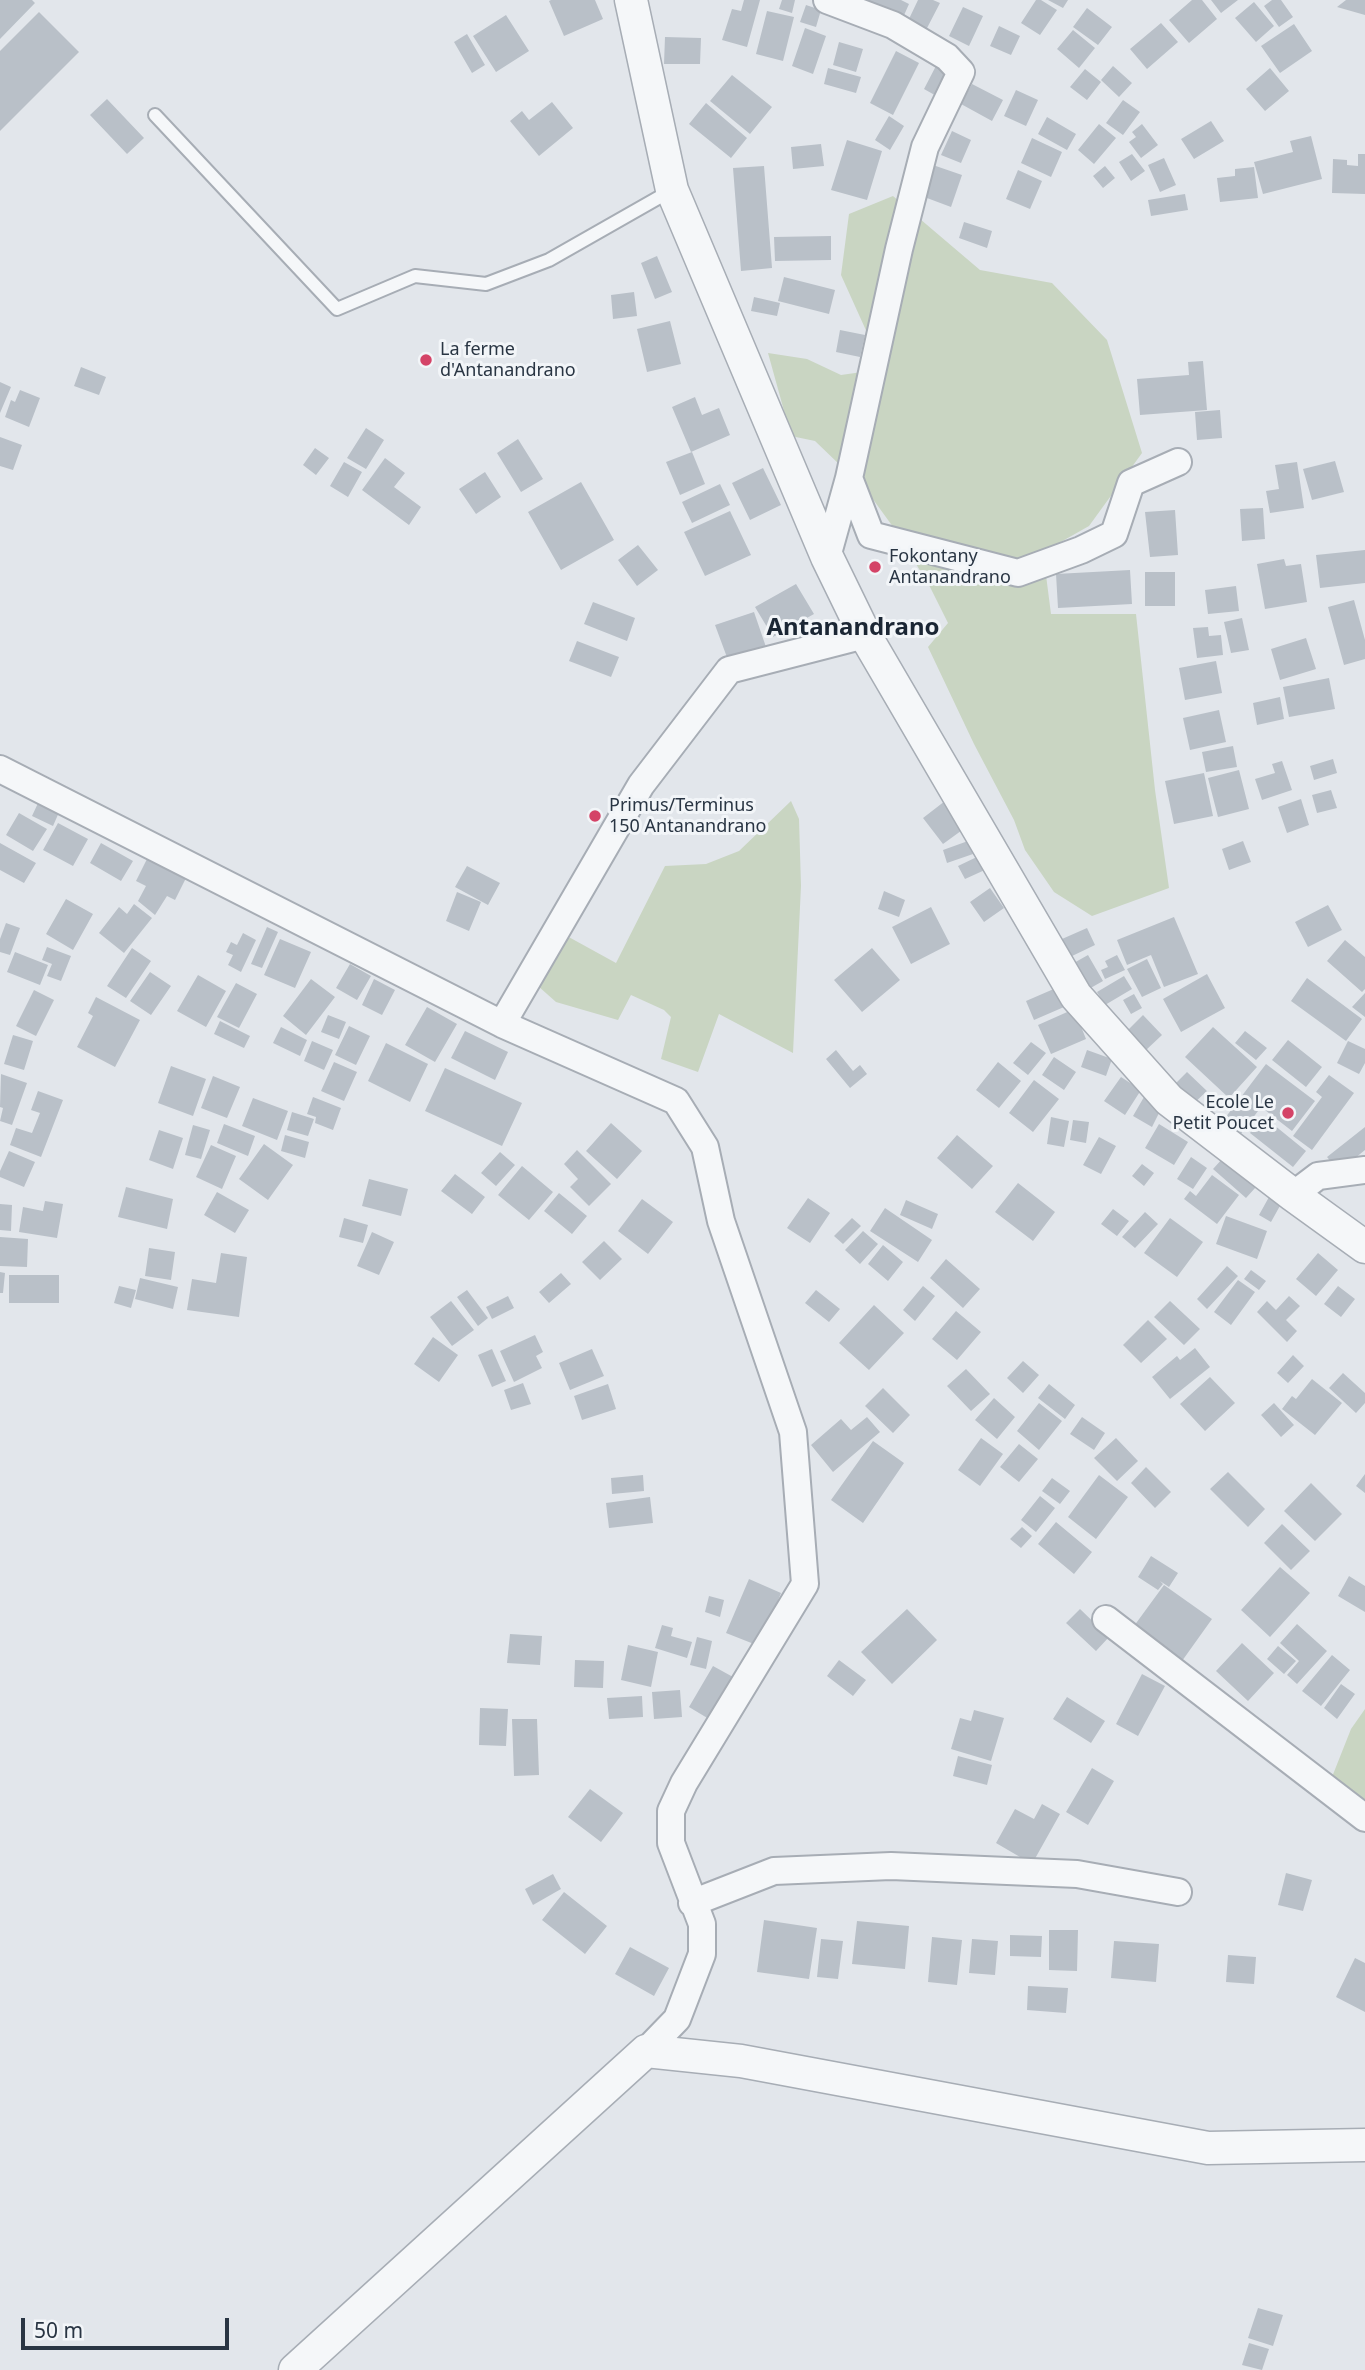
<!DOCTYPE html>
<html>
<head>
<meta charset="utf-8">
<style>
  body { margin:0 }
  #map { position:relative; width:1365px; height:2370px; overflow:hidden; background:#e2e6eb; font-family:"Noto Sans",sans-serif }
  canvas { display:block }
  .scale { position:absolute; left:21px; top:2318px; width:208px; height:32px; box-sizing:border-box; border:4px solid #293543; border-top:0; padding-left:9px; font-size:21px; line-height:24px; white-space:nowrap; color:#293543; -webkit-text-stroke:5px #f2f5f8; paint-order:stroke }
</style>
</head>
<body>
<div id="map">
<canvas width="1365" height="2370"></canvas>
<div class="scale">50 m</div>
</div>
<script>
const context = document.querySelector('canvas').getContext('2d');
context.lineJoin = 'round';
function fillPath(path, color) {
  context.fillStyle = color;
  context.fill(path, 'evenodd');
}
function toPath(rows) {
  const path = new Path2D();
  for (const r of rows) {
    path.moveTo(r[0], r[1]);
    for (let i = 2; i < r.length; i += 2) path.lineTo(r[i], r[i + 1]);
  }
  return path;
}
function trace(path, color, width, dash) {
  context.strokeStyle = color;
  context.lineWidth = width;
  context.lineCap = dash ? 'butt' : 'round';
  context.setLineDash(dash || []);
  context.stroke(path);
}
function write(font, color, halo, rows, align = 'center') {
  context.font = font + ' "Noto Sans",sans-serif';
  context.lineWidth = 6;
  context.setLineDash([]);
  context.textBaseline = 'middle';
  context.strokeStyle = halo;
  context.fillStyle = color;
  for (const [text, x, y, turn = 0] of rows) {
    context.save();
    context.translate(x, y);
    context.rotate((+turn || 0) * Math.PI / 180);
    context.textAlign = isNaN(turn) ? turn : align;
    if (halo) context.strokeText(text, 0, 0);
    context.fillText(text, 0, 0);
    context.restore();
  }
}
fillPath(toPath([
  [893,196,980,270,1052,283,1107,340,1142,453,1089,526,1043,552,1051,614,1136,614,1155,790,1169,888,1092,916,1054,892,1025,850,1014,820,974,744,928,647,948,623,930,587,896,531,867,491,815,441,791,436,768,353,807,359,841,375,862,372,869,337,841,275,849,214],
  [791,801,799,819,801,886,793,1053,719,1014,698,1072,661,1059,671,1017,664,1010,631,995,618,1020,556,1002,529,978,556,930,616,963,665,866,706,864,739,851],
  [1365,1709,1365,1818,1332,1777,1351,1729]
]), '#c9d5c2');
fillPath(toPath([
  [0,0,32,0,35,3,0,39],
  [551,0,595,0,603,19,564,36,549,1],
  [744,0,760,0,747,47,722,40,732,9,741,11],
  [782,0,795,0,792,13,779,9],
  [869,0,901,0,909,4,901,22,867,5],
  [918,0,933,0,940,3,926,30,908,21],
  [1036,0,1041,0,1057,10,1040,35,1021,23],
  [1048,0,1068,0,1063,8],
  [1192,0,1202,0,1217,19,1189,43,1169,20],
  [1211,0,1238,0,1221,13],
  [1272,0,1281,0,1293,17,1279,27,1264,6],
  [1346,0,1365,0,1365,15,1337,7],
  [1254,2,1274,26,1256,42,1235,18],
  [806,5,821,10,816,27,800,22],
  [963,7,983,16,969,46,949,36],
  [1087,8,1112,27,1098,45,1073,27],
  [767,11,794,17,783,61,756,54],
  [39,12,79,52,0,131,0,51],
  [506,15,529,51,496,72,473,36],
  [1161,23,1178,42,1147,69,1130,49],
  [1294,24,1312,51,1280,73,1261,46],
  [999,26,1020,36,1011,55,990,46],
  [805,28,826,36,813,74,792,66],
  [1073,30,1095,48,1079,68,1057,49],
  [467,34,485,65,472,73,454,42],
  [665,37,701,38,700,64,664,64],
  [839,42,863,49,856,72,833,65],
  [896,51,919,63,893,115,870,103],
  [938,62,954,70,940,98,924,89],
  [1113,66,1132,83,1119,97,1101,80],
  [828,68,861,77,856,93,824,84],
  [1270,68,1289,91,1265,111,1246,89],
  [1085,69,1101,82,1087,100,1070,87],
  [732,75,772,107,750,134,710,101],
  [972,84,1003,100,992,121,961,104],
  [1016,90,1038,100,1026,126,1004,116],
  [107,99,144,138,127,154,90,115],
  [1123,100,1140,112,1123,135,1106,123],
  [552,102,573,128,539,156,510,121,522,111,529,120],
  [706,103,747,138,731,158,689,124],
  [889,116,904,126,890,150,875,140],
  [1047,117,1076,134,1067,150,1038,134],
  [1211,121,1224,141,1194,159,1181,139],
  [1099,124,1116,138,1094,164,1078,150],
  [1142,124,1158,145,1141,158,1129,142,1136,137,1132,132],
  [952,131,971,140,961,163,941,155],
  [1311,136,1322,179,1263,194,1254,162,1293,152,1290,141],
  [1032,138,1062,152,1051,177,1021,163],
  [847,140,882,151,867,200,831,190],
  [821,144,824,166,793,169,791,147],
  [1132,154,1145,171,1131,181,1119,162],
  [1358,154,1365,154,1365,194,1332,193,1333,159,1347,160,1347,165,1358,166],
  [1164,158,1176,185,1160,192,1148,165],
  [930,164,962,175,951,207,919,195],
  [764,166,772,268,741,271,733,168],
  [1105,166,1115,178,1103,188,1093,176],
  [1254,167,1258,198,1220,202,1217,178,1235,176,1235,169],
  [1018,170,1042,181,1030,209,1006,199],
  [1185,194,1188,210,1151,216,1148,200],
  [964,222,992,231,987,248,959,238],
  [831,236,831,260,775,261,774,237],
  [657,256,672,292,655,299,641,263],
  [784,277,835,290,829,314,778,301],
  [634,292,637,316,613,319,611,295],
  [754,297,780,303,777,316,751,311],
  [670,321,681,364,647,372,637,329],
  [840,330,865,335,860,357,836,352],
  [1203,361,1207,410,1140,415,1137,379,1189,375,1188,362],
  [81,367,106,377,99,395,74,386],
  [0,382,11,387,0,413],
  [20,390,40,398,29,427,5,417,11,400,15,402],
  [695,397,702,415,719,408,730,435,691,452,672,407],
  [1220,410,1222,438,1197,440,1195,412],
  [366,428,384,440,366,469,347,458],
  [0,437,22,445,13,470,0,466],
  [518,439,543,479,521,492,497,453],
  [315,448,329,458,316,475,303,465],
  [692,452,705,484,680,495,666,462],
  [385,458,405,473,394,487,421,507,409,525,362,490],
  [1335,461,1344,492,1312,500,1303,469],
  [344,462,362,472,348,497,330,486],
  [1297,462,1304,508,1270,513,1266,491,1279,489,1275,465],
  [763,468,781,505,750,520,732,483],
  [485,472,501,497,476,514,459,489],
  [581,482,614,540,561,570,528,512],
  [720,484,730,505,692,523,682,502],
  [1263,508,1265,539,1242,541,1240,509],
  [1175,510,1178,555,1150,557,1145,512],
  [730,511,751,555,705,576,684,532],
  [638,545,658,570,637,586,618,560],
  [1365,550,1365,583,1320,588,1316,555],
  [1284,559,1286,566,1301,564,1307,602,1265,609,1257,564],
  [1130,570,1132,604,1058,608,1056,574],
  [1145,572,1175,572,1175,606,1145,606],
  [796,584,814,614,773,637,755,607],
  [1236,586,1239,611,1208,614,1205,590],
  [1354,600,1365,640,1365,659,1344,665,1328,607],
  [593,602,635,618,627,641,584,624],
  [754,612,766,647,728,660,715,625],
  [1242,618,1249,650,1231,653,1224,622],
  [1208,627,1209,636,1221,635,1223,655,1197,658,1193,628],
  [1306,638,1316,669,1280,680,1271,649],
  [577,641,619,657,611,677,569,661],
  [1216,661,1222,693,1185,700,1179,668],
  [1329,678,1335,709,1289,717,1283,687],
  [1280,697,1284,719,1257,725,1253,703],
  [1219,710,1226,742,1190,750,1183,718],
  [1233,746,1237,767,1206,772,1202,752],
  [1333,759,1337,773,1314,780,1310,766],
  [1282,761,1292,790,1262,800,1255,779,1275,773,1272,764],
  [1239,770,1249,809,1218,817,1208,778],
  [1204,773,1213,816,1174,824,1165,781],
  [1331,790,1337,808,1317,813,1312,795],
  [1301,799,1309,825,1287,833,1278,807],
  [39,801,60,810,53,826,32,816],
  [945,801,965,828,943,844,923,818],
  [19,813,47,829,33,851,6,835],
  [58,823,88,839,73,866,43,850],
  [968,841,973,854,947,863,943,850],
  [1243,841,1251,862,1229,870,1222,849],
  [0,843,36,863,24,883,0,870],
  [101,843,133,861,121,881,90,863],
  [981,855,987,869,965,879,958,866],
  [147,859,186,878,175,900,167,896,155,915,138,901,146,886,136,881],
  [467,866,500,883,488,905,455,887],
  [990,888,1004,908,984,922,970,902],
  [884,891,905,900,899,917,878,909],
  [457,892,481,902,469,931,446,921],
  [66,899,93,914,73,950,46,934],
  [134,904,152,918,124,953,99,933,119,907,127,914],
  [1328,905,1342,930,1308,947,1295,922],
  [931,907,950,944,911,964,892,927],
  [1174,917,1198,974,1164,987,1151,955,1127,965,1117,940],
  [6,923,20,928,10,955,0,952,0,939],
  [267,927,278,932,262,968,251,964],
  [1087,928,1095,945,1070,957,1062,939],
  [243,933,256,940,241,972,228,965,233,955,226,952,231,942,237,945],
  [280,939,311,952,295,988,264,975],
  [1345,940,1365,957,1365,989,1362,992,1327,961],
  [47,947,71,956,61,981,47,976,52,964,42,960],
  [132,948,151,961,126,998,107,986],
  [872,948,900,980,862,1012,834,980],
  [15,952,48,965,40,985,7,972],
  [1088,955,1103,981,1087,990,1072,964],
  [1117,955,1125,970,1105,979,1101,970,1108,967,1105,961],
  [1147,959,1161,988,1142,997,1127,969],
  [350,964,371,976,357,1000,336,988],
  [150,972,171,986,151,1015,130,1001],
  [1207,974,1225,1008,1181,1032,1163,999],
  [198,975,226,991,206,1027,177,1011],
  [1124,976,1132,989,1105,1005,1097,992],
  [1307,978,1362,1019,1346,1041,1291,1001],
  [311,979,335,997,306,1035,283,1016],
  [374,979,395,990,382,1015,362,1005],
  [236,983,257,994,239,1028,217,1017],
  [1056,988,1064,1007,1034,1020,1026,1001],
  [34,990,54,1000,36,1036,16,1026],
  [1365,993,1365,1017,1352,1007],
  [1134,994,1142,1008,1131,1014,1123,1000],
  [96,997,140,1020,115,1067,77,1047,93,1016,88,1013],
  [427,1007,457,1024,435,1062,405,1045],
  [1074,1009,1086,1039,1051,1054,1038,1025],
  [328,1015,346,1022,339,1039,321,1032],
  [1143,1015,1162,1035,1145,1051,1126,1032],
  [220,1021,250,1036,244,1048,214,1034],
  [349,1026,370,1036,356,1065,335,1055],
  [281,1027,307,1040,300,1056,273,1043],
  [1213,1027,1257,1067,1229,1098,1185,1057],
  [465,1031,508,1052,495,1080,451,1058],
  [1245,1031,1267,1048,1256,1060,1235,1043],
  [13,1035,33,1041,24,1070,4,1064],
  [1288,1040,1322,1067,1306,1087,1272,1060],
  [312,1041,333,1050,324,1070,304,1061],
  [1348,1041,1365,1049,1365,1063,1359,1074,1337,1063],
  [1031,1042,1046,1053,1028,1075,1013,1063],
  [386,1043,428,1064,410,1102,368,1081],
  [836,1050,853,1071,860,1065,867,1074,850,1088,826,1059],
  [1087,1050,1112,1059,1106,1076,1081,1067],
  [1054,1057,1076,1072,1064,1090,1042,1075],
  [334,1062,357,1072,344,1101,321,1091],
  [998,1062,1021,1081,999,1108,976,1090],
  [1266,1064,1315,1101,1292,1131,1261,1107,1237,1139,1219,1126],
  [171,1066,206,1079,193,1116,158,1103],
  [445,1068,522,1103,502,1146,425,1111],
  [1187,1072,1207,1091,1192,1105,1173,1086],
  [1,1074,27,1083,12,1125,0,1121,3,1108,0,1107],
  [1329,1075,1354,1093,1312,1150,1293,1136,1322,1097,1316,1092],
  [213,1076,240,1087,227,1118,201,1108],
  [1121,1077,1141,1090,1125,1115,1104,1101],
  [1034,1080,1059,1099,1033,1132,1009,1113],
  [38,1091,63,1100,41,1157,10,1145,16,1128,32,1133,40,1113,31,1110],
  [313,1097,341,1108,333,1130,315,1123,316,1117,307,1114],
  [1144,1097,1162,1107,1152,1127,1133,1116],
  [253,1098,288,1111,277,1140,242,1126],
  [292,1112,314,1119,308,1136,287,1130],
  [1263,1116,1306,1151,1293,1167,1250,1133],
  [1051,1117,1069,1121,1064,1147,1047,1144],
  [1073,1120,1089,1122,1086,1143,1070,1140],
  [611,1123,642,1151,617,1179,586,1151],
  [224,1124,255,1136,248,1156,217,1143],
  [1159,1124,1188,1142,1174,1165,1145,1148],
  [193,1125,210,1130,201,1159,185,1155],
  [1365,1127,1365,1150,1339,1171,1327,1157],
  [159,1130,183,1138,173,1169,149,1160],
  [285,1135,309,1142,305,1158,281,1151],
  [957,1135,993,1166,972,1189,937,1158],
  [1099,1137,1116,1146,1101,1174,1083,1165],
  [264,1144,293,1165,268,1200,239,1179],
  [211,1145,236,1156,222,1189,196,1177],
  [577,1150,611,1184,589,1206,570,1187,578,1179,564,1164],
  [9,1151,35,1162,24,1187,0,1177,0,1171],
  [500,1152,515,1165,496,1186,481,1173],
  [1191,1157,1207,1168,1193,1189,1177,1179],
  [1223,1158,1256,1187,1246,1198,1213,1169],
  [1142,1164,1154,1173,1144,1186,1132,1176],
  [522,1166,553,1192,529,1220,498,1195],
  [455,1174,485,1197,472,1214,441,1191],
  [1212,1175,1239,1195,1217,1224,1184,1199,1190,1191,1196,1196],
  [369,1179,408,1189,401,1216,362,1206],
  [1018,1183,1055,1212,1033,1241,995,1212],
  [126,1187,173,1199,167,1229,118,1217],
  [217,1192,249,1210,235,1233,204,1215],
  [559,1193,587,1216,572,1234,544,1211],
  [1269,1197,1281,1204,1271,1222,1259,1215],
  [808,1198,830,1213,810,1243,787,1228],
  [642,1199,673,1222,648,1254,618,1231],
  [906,1200,938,1214,932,1229,900,1215],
  [45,1201,63,1204,57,1238,19,1232,23,1207,43,1211],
  [0,1204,12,1205,11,1231,0,1230],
  [885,1208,932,1240,918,1262,870,1231],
  [1113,1209,1129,1221,1117,1236,1101,1224],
  [1145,1212,1158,1224,1135,1248,1122,1237],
  [1226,1216,1267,1231,1257,1259,1216,1244],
  [344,1218,368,1225,363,1243,339,1237],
  [852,1218,861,1226,843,1244,834,1236],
  [1170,1218,1203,1242,1177,1277,1144,1253],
  [863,1231,878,1244,860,1264,845,1250],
  [372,1232,394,1242,379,1275,357,1266],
  [0,1237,28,1239,27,1267,0,1266],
  [604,1241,622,1259,600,1280,582,1262],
  [883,1245,903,1262,888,1281,868,1264],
  [149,1248,175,1252,171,1280,145,1276],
  [221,1253,247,1257,239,1317,187,1310,192,1279,216,1283],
  [1318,1253,1338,1270,1316,1296,1296,1279],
  [946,1259,980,1289,963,1308,930,1278],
  [1227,1266,1238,1276,1207,1309,1197,1299],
  [1251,1270,1266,1281,1259,1290,1244,1279],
  [0,1272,5,1273,3,1293,0,1293],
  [561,1273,571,1284,549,1303,539,1292],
  [9,1275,59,1275,59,1303,9,1303],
  [140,1278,178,1287,173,1309,135,1299],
  [1238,1280,1255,1292,1231,1325,1214,1312],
  [119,1286,136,1290,131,1308,114,1303],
  [923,1286,935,1296,915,1321,903,1310],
  [1338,1286,1355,1299,1341,1317,1324,1304],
  [467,1290,488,1318,478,1326,457,1297],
  [816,1290,840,1309,829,1322,805,1303],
  [508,1296,514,1308,492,1319,486,1307],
  [1289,1296,1300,1306,1286,1320,1297,1331,1287,1342,1257,1312,1267,1301,1276,1310],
  [451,1301,474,1330,452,1346,430,1317],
  [1170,1301,1200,1329,1184,1345,1154,1317],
  [874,1305,904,1333,869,1370,839,1343],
  [956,1311,981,1332,957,1360,932,1339],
  [1148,1320,1167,1339,1141,1363,1123,1345],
  [535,1335,543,1352,536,1356,542,1368,514,1382,500,1351],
  [433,1337,458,1355,439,1382,414,1364],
  [1195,1348,1210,1367,1170,1399,1152,1377,1177,1356,1180,1360],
  [492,1349,506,1381,492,1387,478,1355],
  [592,1349,604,1376,570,1390,559,1363],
  [1293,1355,1304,1366,1288,1383,1277,1373],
  [1023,1361,1039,1375,1023,1393,1007,1378],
  [966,1369,990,1394,971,1411,947,1386],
  [1343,1373,1365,1393,1365,1403,1356,1413,1329,1388],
  [1210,1377,1235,1403,1205,1431,1180,1404],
  [1312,1379,1342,1403,1315,1435,1282,1409,1292,1396,1296,1399],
  [523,1383,531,1404,511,1410,504,1390],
  [608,1384,616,1409,582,1420,574,1396],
  [1049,1384,1075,1405,1065,1419,1038,1398],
  [883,1388,910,1415,893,1433,865,1406],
  [994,1398,1015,1417,997,1439,975,1420],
  [1039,1403,1062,1421,1039,1450,1017,1431],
  [1274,1403,1294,1425,1281,1437,1261,1415],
  [867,1417,880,1432,833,1472,811,1445,841,1419,851,1430],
  [1082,1417,1105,1433,1094,1450,1070,1434],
  [981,1438,1003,1454,980,1486,958,1470],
  [1116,1438,1138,1461,1117,1481,1094,1458],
  [873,1441,904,1463,863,1523,831,1500],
  [1019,1444,1038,1459,1019,1482,1000,1467],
  [1146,1467,1171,1492,1155,1508,1131,1483],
  [1228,1472,1265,1509,1248,1527,1210,1489],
  [1365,1474,1365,1493,1356,1486],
  [643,1475,644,1491,612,1494,611,1478],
  [1099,1475,1128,1497,1096,1539,1068,1517],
  [1052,1478,1070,1491,1060,1504,1042,1491],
  [1311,1483,1342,1514,1315,1541,1284,1511],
  [1040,1496,1055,1508,1036,1532,1021,1520],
  [650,1497,653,1523,609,1528,606,1503],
  [1056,1522,1092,1552,1074,1574,1038,1544],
  [1282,1524,1310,1551,1291,1570,1264,1543],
  [1022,1527,1032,1536,1021,1548,1010,1539],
  [1151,1556,1178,1573,1169,1587,1160,1581,1163,1584,1158,1590,1138,1577],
  [1280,1567,1310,1593,1270,1637,1241,1610],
  [1349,1576,1365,1586,1365,1612,1338,1596],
  [749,1579,781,1593,759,1646,726,1633],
  [1164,1585,1212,1619,1182,1661,1134,1626],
  [709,1596,724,1600,720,1617,705,1612],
  [907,1609,937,1640,892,1684,861,1652],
  [1080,1609,1109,1637,1096,1651,1066,1623],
  [1297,1624,1327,1651,1297,1684,1287,1675,1299,1661,1280,1643],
  [662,1625,673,1628,671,1636,692,1642,687,1658,655,1648],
  [510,1634,542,1636,540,1665,507,1663],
  [697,1637,712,1641,706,1669,690,1665],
  [1242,1643,1274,1673,1248,1701,1216,1671],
  [628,1645,658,1652,651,1687,621,1680],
  [1278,1646,1296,1661,1284,1674,1267,1659],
  [1332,1655,1350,1670,1321,1706,1302,1691],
  [575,1660,604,1661,603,1688,574,1687],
  [839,1660,866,1680,853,1696,827,1676],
  [713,1666,733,1677,709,1719,689,1707],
  [1142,1674,1165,1686,1138,1736,1116,1724],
  [1341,1684,1355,1694,1337,1719,1324,1708],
  [680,1690,682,1717,654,1719,652,1692],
  [642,1696,643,1717,609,1719,607,1698],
  [1067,1697,1105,1721,1091,1743,1053,1719],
  [480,1708,508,1709,506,1746,479,1745],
  [974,1710,1004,1718,991,1761,951,1749,960,1718,971,1721],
  [512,1719,537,1719,539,1775,514,1776],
  [958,1756,992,1765,987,1785,953,1776],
  [1092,1768,1114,1781,1088,1825,1066,1812],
  [590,1789,623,1813,601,1842,568,1817],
  [1042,1804,1060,1814,1032,1864,996,1843,1015,1809,1034,1819],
  [1286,1873,1312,1880,1303,1911,1278,1905],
  [553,1874,561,1889,533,1905,525,1889],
  [564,1892,607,1926,585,1954,542,1920],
  [764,1920,817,1928,809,1979,757,1972],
  [857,1921,909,1926,905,1969,852,1964],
  [1049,1930,1078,1930,1077,1971,1049,1970],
  [1010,1935,1042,1936,1041,1957,1010,1956],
  [932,1937,962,1940,957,1985,928,1982],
  [821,1939,843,1941,838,1979,817,1977],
  [972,1939,998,1941,995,1975,969,1973],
  [1114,1941,1159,1944,1156,1982,1111,1978],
  [630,1947,669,1968,654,1996,615,1974],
  [1228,1955,1256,1957,1254,1984,1226,1982],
  [1355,1958,1365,1963,1365,2012,1336,1997],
  [1028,1986,1068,1988,1066,2013,1027,2010],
  [1258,2308,1283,2315,1273,2346,1248,2338],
  [1249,2343,1269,2349,1262,2370,1242,2365]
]), '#b9c0c8');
const service = toPath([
  [155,115,337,309,415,276,486,284,549,260,672,190]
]);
const minor = toPath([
  [849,478,871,535,1018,573,1081,550,1114,534,1131,483,1178,462],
  [827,557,849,478,899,249,925,147,961,72,947,57,893,25,827,0],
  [0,769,502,1024,676,1101,705,1147,721,1221,793,1432,805,1584,684,1783,671,1811,671,1843,702,1924,702,1954,677,2019,646,2051],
  [502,1024,641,785,729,670,865,635],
  [1293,1195,1318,1176,1365,1170],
  [1106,1619,1365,1818],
  [692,1903,774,1871,891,1866,1077,1874,1178,1892]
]);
const tertiary = toPath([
  [631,0,672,190,827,557,865,635,1076,996,1169,1100,1293,1195,1365,1247],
  [295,2370,646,2051,741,2061,1208,2148,1365,2145]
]);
trace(service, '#a7adb5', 16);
trace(minor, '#a7adb5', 30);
trace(tertiary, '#a7adb5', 35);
trace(service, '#f5f7f9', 12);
trace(minor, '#f5f7f9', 26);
trace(tertiary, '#f5f7f9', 32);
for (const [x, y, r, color] of [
  [426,360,7,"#d44367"],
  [875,567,7,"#d44367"],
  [595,816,7,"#d44367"],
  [1288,1113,7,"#d44367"]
]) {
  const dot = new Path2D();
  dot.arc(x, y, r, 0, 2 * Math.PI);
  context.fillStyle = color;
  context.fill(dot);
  trace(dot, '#f2f5f8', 2.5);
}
write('18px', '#293543', '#f2f5f8', [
  ["La ferme",440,350],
  ["d'Antanandrano",440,371],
  ["Fokontany",889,557],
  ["Antanandrano",889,578],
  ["Primus/Terminus",609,806],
  ["150 Antanandrano",609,827],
  ["Ecole Le",1274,1103,"right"],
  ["Petit Poucet",1274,1124,"right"]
], 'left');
write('bold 24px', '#1b2634', '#f2f5f8', [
  ["Antanandrano",853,628]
]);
</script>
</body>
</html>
